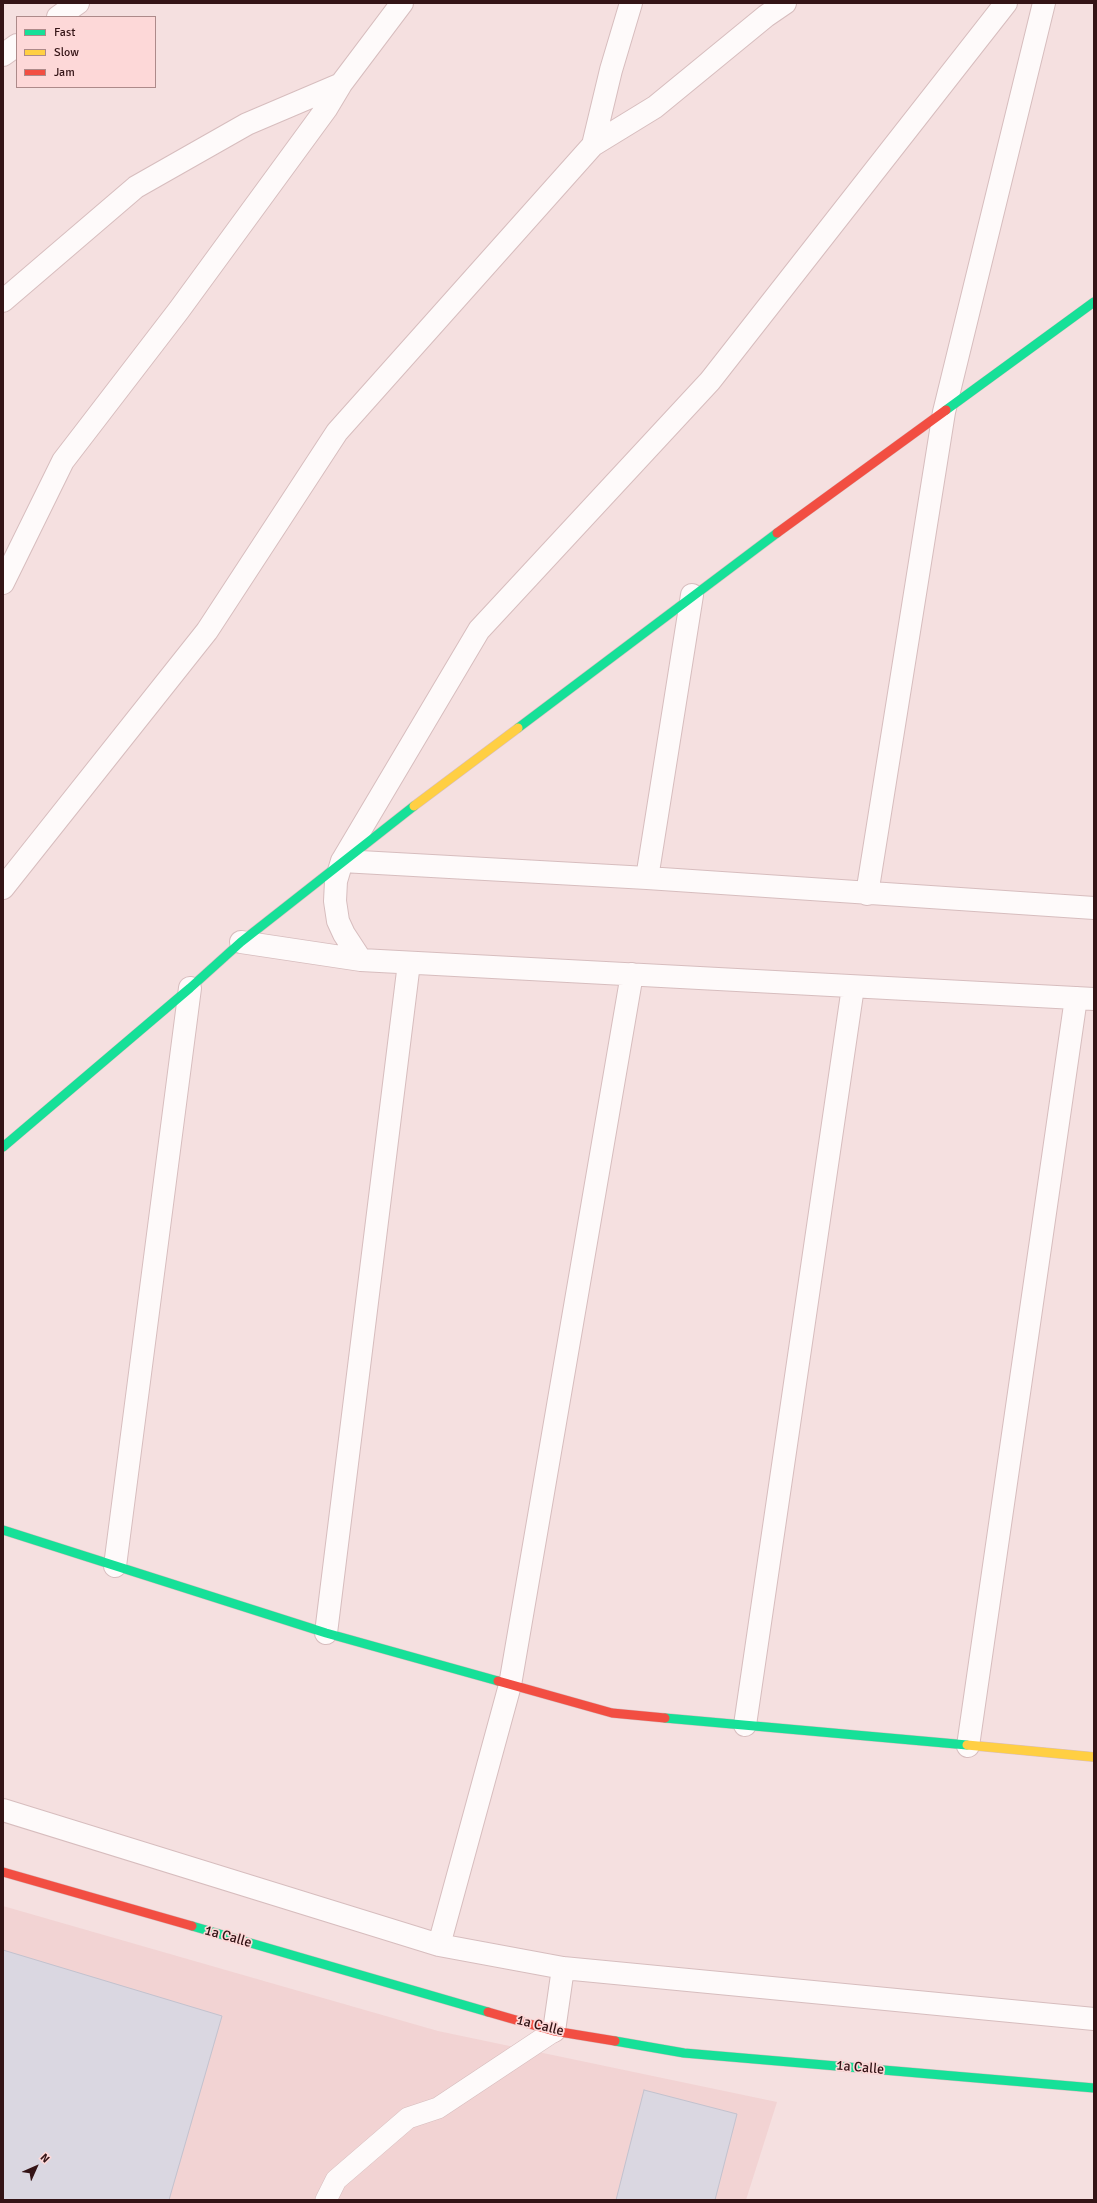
<!DOCTYPE html>
<html>
<head>
<meta charset="utf-8">
<style>
  body { margin:0 }
  #map { position:relative; width:1097px; height:2203px; overflow:hidden; background:#f5e0e0; font-family:Signika,sans-serif }
  canvas { display:block }
  .frame { position:absolute; inset:0; border:4px solid #341416; pointer-events:none }
  .legend { position:absolute; left:16px; top:16px; width:140px; height:72px; box-sizing:border-box; background:#fdd8d8; border:1px solid #ad8a8a; margin:0; padding:5px 7px; list-style:none; font-size:12px; color:#341416 }
  .legend li { display:flex; align-items:center; gap:8px; height:20px }
  .legend b { width:20px; border:1px solid #ad8a8a }
  .north { position:absolute; left:16px; top:2147px; width:40px; height:40px; -webkit-text-stroke:3px #fdd8d8; paint-order:stroke; rotate:45deg; font-size:11px; font-weight:700; line-height:16px; text-align:center; color:#341416 }
  .north::after { content:''; display:block; margin:auto; width:14px; height:18px; background:#341416; clip-path:polygon(50% 0,100% 100%,50% 72%,0 100%) }
</style>
</head>
<body>
<div id="map">
<canvas width="1097" height="2203"></canvas>
<div class="frame"></div>
<ul class="legend">
<li><b style="height:5px;background:#16e098"></b>Fast</li>
<li><b style="height:5px;background:#ffcf43"></b>Slow</li>
<li><b style="height:5px;background:#f24e42"></b>Jam</li>
</ul>
<div class="north">N</div>
</div>
<script>
const context = document.querySelector('canvas').getContext('2d');
context.lineJoin = 'round';
function fillPath(path, color) {
  context.fillStyle = color;
  context.fill(path, 'evenodd');
}
function toPath(rows) {
  const path = new Path2D();
  for (const r of rows) {
    path.moveTo(r[0], r[1]);
    for (let i = 2; i < r.length; i += 2) path.lineTo(r[i], r[i + 1]);
  }
  return path;
}
function trace(path, color, width, dash) {
  context.strokeStyle = color;
  context.lineWidth = width;
  context.lineCap = dash ? 'butt' : 'round';
  context.setLineDash(dash || []);
  context.stroke(path);
}
function write(font, color, halo, rows, align = 'center') {
  context.font = font + ' Signika,sans-serif';
  context.lineWidth = 3.5;
  context.setLineDash([]);
  context.textBaseline = 'middle';
  context.strokeStyle = halo;
  context.fillStyle = color;
  for (const [text, x, y, turn = 0] of rows) {
    context.save();
    context.translate(x, y);
    context.rotate((+turn || 0) * Math.PI / 180);
    context.textAlign = isNaN(turn) ? turn : align;
    if (halo) context.strokeText(text, 0, 0);
    context.fillText(text, 0, 0);
    context.restore();
  }
}
fillPath(toPath([
  [3,1906,438,2031,777,2102,746,2200,3,2200]
]), '#f2d3d3');
const building = toPath([
  [3,1950,222,2016,169,2200,3,2200,3,1950],
  [644,2090,737,2114,715,2200,616,2200,644,2090]
]);
fillPath(building, '#dad7e1');
trace(building, '#c3c2ce', 1);
const lane = toPath([
  [326,2200,336,2180,408,2118,438,2108,554,2031]
]);
const street = toPath([
  [58,17,78,3],
  [3,55,17,45],
  [593,145,655,107,766,16,785,3],
  [3,301,136,187,247,124,341,84],
  [3,583,63,461,179,310,326,109,341,84,402,3],
  [342,861,647,878,1094,908],
  [647,878,692,595],
  [3,888,207,631,337,432,593,145,611,70,631,3],
  [867,894,944,412,1044,3],
  [241,942,361,960,1094,999],
  [361,960,344,934,338,921,335,901,336,881,342,861,479,630,710,381,1006,3],
  [115,1566,190,988],
  [326,1633,409,963],
  [745,1725,853,987],
  [968,1746,1076,998],
  [3,1810,439,1945,563,1968,1094,2019],
  [439,1945,510,1685,632,974],
  [554,2031,563,1968]
]);
const fast = toPath([
  [946,410,1094,302],
  [518,728,777,533],
  [3,1147,190,988,241,942,414,806],
  [3,1530,326,1633,498,1681],
  [665,1718,967,1745],
  [192,1926,488,2012],
  [615,2041,684,2053,1094,2088]
]);
const slow = toPath([
  [414,806,518,728],
  [967,1745,1094,1757]
]);
const jam = toPath([
  [777,533,946,410],
  [498,1681,612,1713,665,1718],
  [3,1872,192,1926],
  [488,2012,554,2031,615,2041]
]);
trace(lane, '#d7bdbe', 22);
trace(street, '#d7bdbe', 24);
trace(fast, '#d7bdbe', 10);
trace(slow, '#d7bdbe', 10);
trace(jam, '#d7bdbe', 10);
trace(lane, '#fefafa', 21);
trace(street, '#fefafa', 22);
trace(fast, '#16e098', 9);
trace(slow, '#ffcf43', 9);
trace(jam, '#f24e42', 9);
write('14px', '#341416', '#fdd8d8', [
  ["1a Calle",228,1937,16],
  ["1a Calle",540,2026,14],
  ["1a Calle",860,2068,5]
]);
</script>
</body>
</html>
